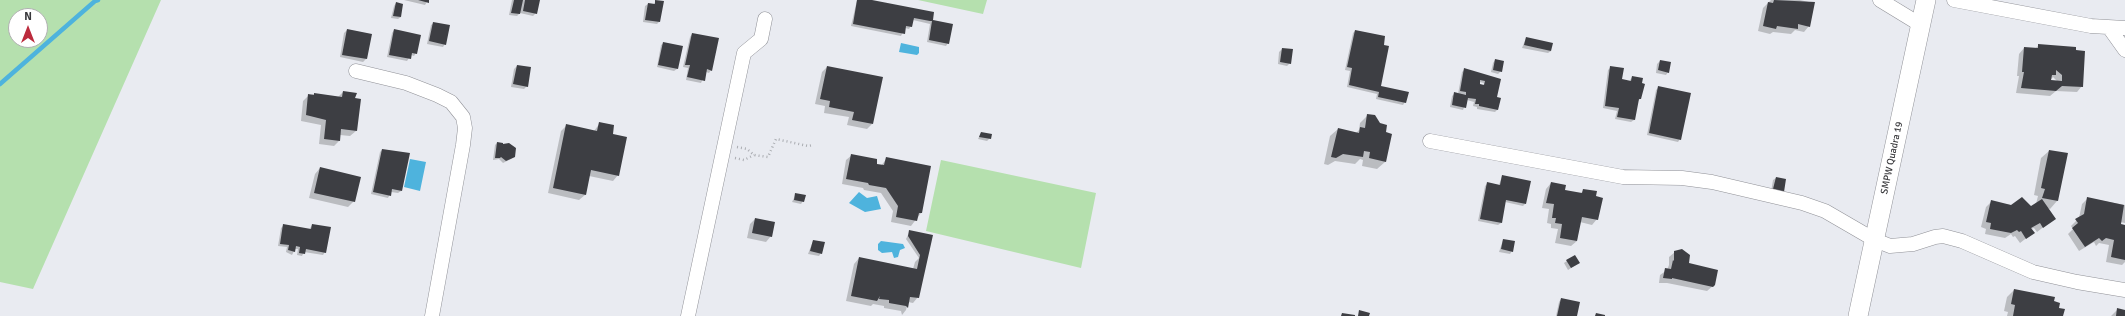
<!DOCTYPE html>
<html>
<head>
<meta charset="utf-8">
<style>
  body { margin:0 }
  #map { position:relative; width:2125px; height:316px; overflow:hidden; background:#e9ebf1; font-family:Signika,sans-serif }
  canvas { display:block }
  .north { position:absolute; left:8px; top:8px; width:40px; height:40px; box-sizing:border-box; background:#fff; border:1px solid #b0b0b1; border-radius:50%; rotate:0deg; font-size:11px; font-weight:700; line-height:16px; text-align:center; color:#39393c }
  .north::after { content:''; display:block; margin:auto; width:14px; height:18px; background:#bc2b3d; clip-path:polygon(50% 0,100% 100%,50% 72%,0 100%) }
</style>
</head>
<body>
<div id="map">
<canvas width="2125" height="316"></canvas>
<div class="north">N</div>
</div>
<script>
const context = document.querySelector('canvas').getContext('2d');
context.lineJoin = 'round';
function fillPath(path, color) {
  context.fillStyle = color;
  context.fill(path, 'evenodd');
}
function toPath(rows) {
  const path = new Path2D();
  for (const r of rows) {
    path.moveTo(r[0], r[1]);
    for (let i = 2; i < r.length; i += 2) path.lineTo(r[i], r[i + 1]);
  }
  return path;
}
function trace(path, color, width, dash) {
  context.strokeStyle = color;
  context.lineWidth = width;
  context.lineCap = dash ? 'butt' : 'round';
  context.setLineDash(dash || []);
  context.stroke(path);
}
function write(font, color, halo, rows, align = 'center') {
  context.font = font + ' Signika,sans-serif';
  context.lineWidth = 4;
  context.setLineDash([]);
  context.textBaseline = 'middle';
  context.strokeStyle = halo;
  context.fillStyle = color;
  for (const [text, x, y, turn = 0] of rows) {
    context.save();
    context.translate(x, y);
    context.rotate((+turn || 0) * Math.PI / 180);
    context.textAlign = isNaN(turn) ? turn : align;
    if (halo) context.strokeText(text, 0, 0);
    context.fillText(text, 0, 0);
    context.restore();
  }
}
fillPath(toPath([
  [0,0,161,0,33,289,0,282],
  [16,16,40,16,40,40,16,40],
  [918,0,987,0,983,14],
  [941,160,1096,193,1081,268,926,231]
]), '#b5e0ae');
fillPath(toPath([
  [901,43,919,47,919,53,917,55,899,52],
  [410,159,426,162,420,191,404,187],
  [859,192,867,198,877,196,881,209,865,212,849,203],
  [881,241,903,244,905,248,900,250,898,257,894,258,892,252,882,253,878,250,878,244]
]), '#4eb3dd');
fillPath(toPath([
  [404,0,428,0,425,5],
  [512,0,539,0,536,13,533,16,520,13,517,16,509,15],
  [857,0,867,0,952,26,948,43,946,46,927,42,930,24,913,20,911,26,909,29,905,28,901,36,851,26],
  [1771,0,1800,0,1813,3,1809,26,1804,32,1795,30,1791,34,1773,32,1770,34,1758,31,1763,8],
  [656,1,659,22,657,24,643,22,645,6,648,4,653,5],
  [396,3,401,17,398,19,391,18,394,6],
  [434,23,445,44,443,47,427,44,431,25],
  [347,30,371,35,366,59,363,62,340,57,344,33],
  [394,30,416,53,414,56,411,55,407,61,387,57,392,33],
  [1355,31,1380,87,1405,102,1403,105,1376,99,1377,94,1347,87,1350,71,1345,70,1353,33],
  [692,34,711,70,709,73,706,72,701,83,686,80,688,68,683,67,690,37],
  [1526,38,1551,51,1548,53,1522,48],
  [664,43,677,69,674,71,657,67,661,45],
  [2039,45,2082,86,2077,92,2056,91,2050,96,2016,93,2019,76,2017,76,2019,54,2024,48,2035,49],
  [2053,77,2058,82,2050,81],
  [1282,49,1290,63,1287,66,1278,64,1279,52],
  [1495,60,1501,71,1498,74,1491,72,1493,63],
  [1660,61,1668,72,1666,75,1656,73,1657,64],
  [517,66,527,86,524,89,511,87,514,69],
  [827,67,872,124,867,129,847,125,849,117,824,113,825,106,815,104,822,72],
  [1611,67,1620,80,1629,82,1632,77,1641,84,1640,99,1637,102,1634,120,1631,122,1615,119,1617,111,1603,108,1608,70],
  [1465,69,1499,80,1496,98,1497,110,1495,112,1477,109,1477,107,1473,106,1474,102,1467,100,1463,110,1450,107,1452,96,1455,93,1458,94,1462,72],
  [1479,82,1484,83,1483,86,1478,85],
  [1659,87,1680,139,1678,142,1647,135,1656,90],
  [343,92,354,99,356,131,350,136,340,135,339,141,334,146,319,144,321,125,301,121,303,101,309,95,314,94,338,97],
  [1368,115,1385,162,1377,169,1362,166,1363,160,1360,159,1355,164,1335,161,1328,165,1324,164,1330,136,1338,129,1356,133,1359,130,1360,123],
  [600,123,611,135,618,175,613,181,589,176,585,195,579,200,548,193,561,131,567,125,594,131],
  [981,133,990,138,987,141,978,139],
  [497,143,514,157,511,159,503,163,499,159,493,160,495,145],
  [382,150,401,191,398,193,391,192,388,198,371,194,380,152],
  [2049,151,2067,154,2057,201,2050,209,2047,208,2054,219,2037,232,2034,228,2031,229,2033,233,2020,243,2015,236,2013,237,2011,234,2005,238,1985,234,1986,229,1981,227,1986,207,1991,202,2031,208,2036,204,2038,196,2034,195,2041,158],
  [852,155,881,166,887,158,921,213,911,226,891,222,893,211,881,193,864,190,863,188,842,184,846,160],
  [320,168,354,201,348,207,309,198,315,174],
  [1502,176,1525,204,1523,206,1505,202,1501,223,1498,225,1478,221,1485,186,1488,183,1499,185],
  [1776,178,1783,191,1771,192,1773,180],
  [1551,183,1564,190,1580,194,1584,190,1597,219,1592,225,1580,222,1577,241,1571,246,1555,243,1558,229,1551,228,1551,224,1547,223,1549,209,1542,208,1546,189],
  [796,194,803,201,801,204,792,202],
  [2088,198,2125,205,2125,223,2120,222,2120,225,2125,226,2125,262,2122,265,2106,262,2109,245,2099,243,2096,246,2094,242,2079,251,2068,234,2073,229,2071,226,2079,218,2082,204],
  [755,219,771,236,766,242,747,238,750,224],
  [284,225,309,230,312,225,325,252,323,255,304,252,302,256,297,255,298,249,295,249,292,255,286,252,287,247,278,246,281,228],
  [910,231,932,236,918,297,913,303,908,302,906,310,902,315,901,311,884,308,884,306,873,304,871,306,846,301,854,264,859,258,913,269,915,262,919,258,906,239],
  [1503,240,1512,251,1510,254,1499,252],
  [813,241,821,253,819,256,808,254],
  [1675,252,1688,264,1714,285,1707,291,1667,283,1659,283,1660,275,1667,270,1669,265,1669,257],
  [1567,261,1579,263,1568,270,1564,263],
  [2014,290,2053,302,2062,316,2007,316,2008,312,2004,311,2007,297],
  [1561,299,1576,316,1556,316,1559,302],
  [2118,309,2125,311,2125,316,2111,316]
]), '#0003');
trace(toPath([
  [0,84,95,1,98,0]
]), '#4eb3dd', 4.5);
fillPath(toPath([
  [418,0,429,0,429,3],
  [514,0,523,0,520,14,511,13],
  [525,0,540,0,537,14,523,11],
  [655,0,664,1,660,22,645,20,648,3,655,4],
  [857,0,872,0,934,12,933,20,953,24,949,44,929,40,932,21,930,21,914,18,912,27,906,26,905,34,853,24],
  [1774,0,1815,2,1810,27,1798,24,1798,29,1777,26,1776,29,1763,26,1768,2,1773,3],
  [396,2,403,4,401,17,393,16],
  [433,22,450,25,446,45,429,41],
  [347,29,372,34,367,59,342,55],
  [394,29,421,35,417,54,412,53,411,59,389,55],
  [1355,30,1385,36,1384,45,1389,46,1381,86,1409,92,1406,103,1378,97,1379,92,1349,85,1352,68,1347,67],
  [692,33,719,38,712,71,707,69,705,81,687,77,690,65,685,65],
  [1526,37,1553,43,1551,51,1524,45],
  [663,42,683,46,678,69,658,65],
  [2038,44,2076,47,2076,50,2085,51,2083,87,2062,86,2056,91,2021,88,2024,72,2022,72,2024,47,2038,48],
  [2056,70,2062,75,2062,81,2051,80,2052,75,2056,75],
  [1282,48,1293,49,1291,64,1280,62],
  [1495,59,1504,61,1502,72,1493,70],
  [1660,60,1671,62,1669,73,1658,70],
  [517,65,531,67,528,87,513,84],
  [827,66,883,77,873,124,852,120,854,112,829,107,830,101,820,99],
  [1610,66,1624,68,1622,79,1631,81,1632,76,1643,78,1642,83,1645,84,1641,99,1639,99,1635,120,1617,117,1619,108,1605,106],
  [1464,68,1501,79,1497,97,1501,98,1498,110,1479,106,1479,104,1475,104,1476,99,1468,98,1466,108,1452,105,1454,92,1466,95,1466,92,1460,91],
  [1480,80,1485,81,1484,85,1480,84],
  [1658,86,1691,93,1681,140,1649,133],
  [343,91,357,93,355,98,361,99,357,131,341,129,340,141,324,139,326,120,306,115,308,94,314,95,314,93,342,97],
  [1367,114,1375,115,1380,123,1387,125,1386,132,1392,134,1386,162,1369,158,1370,152,1364,151,1363,157,1343,154,1336,158,1331,157,1338,128,1359,133,1360,127,1365,128],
  [599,122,614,125,613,134,627,137,619,176,591,170,586,195,553,188,566,124,597,131],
  [981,132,992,134,991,139,979,137],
  [497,142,503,143,503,144,509,143,516,148,515,157,506,161,501,157,500,158,495,158],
  [382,149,410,153,402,191,392,189,391,196,373,192],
  [2049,150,2068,153,2058,201,2042,198,2045,189,2041,188],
  [851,154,877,159,877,164,884,165,886,157,931,166,922,213,919,213,917,221,896,217,898,206,886,188,869,185,868,183,846,179],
  [320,167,361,177,355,202,314,193],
  [1502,175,1531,181,1526,204,1506,200,1502,223,1480,219,1487,182,1500,185],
  [1776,177,1786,179,1784,192,1773,189],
  [1551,182,1566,185,1565,190,1582,193,1583,189,1597,191,1596,196,1603,198,1598,220,1582,217,1577,241,1560,238,1562,224,1555,223,1556,218,1552,218,1554,204,1546,203],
  [795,193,806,195,804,202,794,200],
  [2022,197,2031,206,2042,199,2056,219,2043,228,2040,223,2031,228,2035,233,2026,239,2021,231,2019,232,2017,230,2011,233,1990,229,1991,223,1986,222,1991,200,2011,205],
  [2087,197,2124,205,2121,224,2125,225,2125,260,2111,257,2114,240,2106,238,2102,241,2099,238,2085,247,2072,228,2078,223,2075,219,2084,214],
  [755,218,775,222,772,237,752,233],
  [283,224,311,229,312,224,331,227,326,253,306,249,305,254,299,253,300,247,296,246,295,252,288,250,289,245,280,244],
  [909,230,933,235,919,298,910,297,908,308,906,306,889,303,889,300,879,299,880,296,877,301,851,296,859,257,917,269,920,255,908,236],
  [1503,239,1515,241,1513,252,1501,249],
  [813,240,825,242,822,254,810,251],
  [1682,249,1690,255,1689,263,1718,270,1715,285,1713,287,1672,278,1672,279,1663,278,1665,268,1671,269,1673,260,1674,261,1674,251],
  [1575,255,1580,263,1571,268,1566,260],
  [2014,289,2055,297,2054,301,2060,303,2059,308,2065,309,2063,316,2013,316,2015,305,2011,304],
  [1561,298,1580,302,1577,316,1557,316],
  [2117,308,2125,310,2125,316,2116,316],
  [1359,310,1370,313,1369,316,1358,316],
  [1342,313,1355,315,1355,316,1341,316],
  [1596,313,1605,315,1605,316,1595,316]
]), '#3d3e43');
const street = toPath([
  [1880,0,1921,25],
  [1954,0,2091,26,2125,28],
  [2110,29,2125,50],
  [356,71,406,83,437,95,451,102,463,117,465,128,463,145,432,316],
  [1430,141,1623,177,1682,178,1712,182,1802,203,1825,211,1875,240,1890,246,1913,244,1935,237,1943,236,1962,241,2033,272,2077,282,2125,290],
  [688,316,744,53,761,39,765,19]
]);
const secondary = toPath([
  [1858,316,1926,0]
]);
trace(street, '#909197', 15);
trace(secondary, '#909197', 20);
trace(toPath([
  [737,147,747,149,754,155,768,157,776,139,808,146,813,145],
  [735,158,744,160,754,155]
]), '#aaacb1', 2.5, [1, 3]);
trace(street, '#fff', 14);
trace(secondary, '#fff', 19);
write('10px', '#39393c', '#fff', [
  ["SMPW Quadra 19",1892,158,-78]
]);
</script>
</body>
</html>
